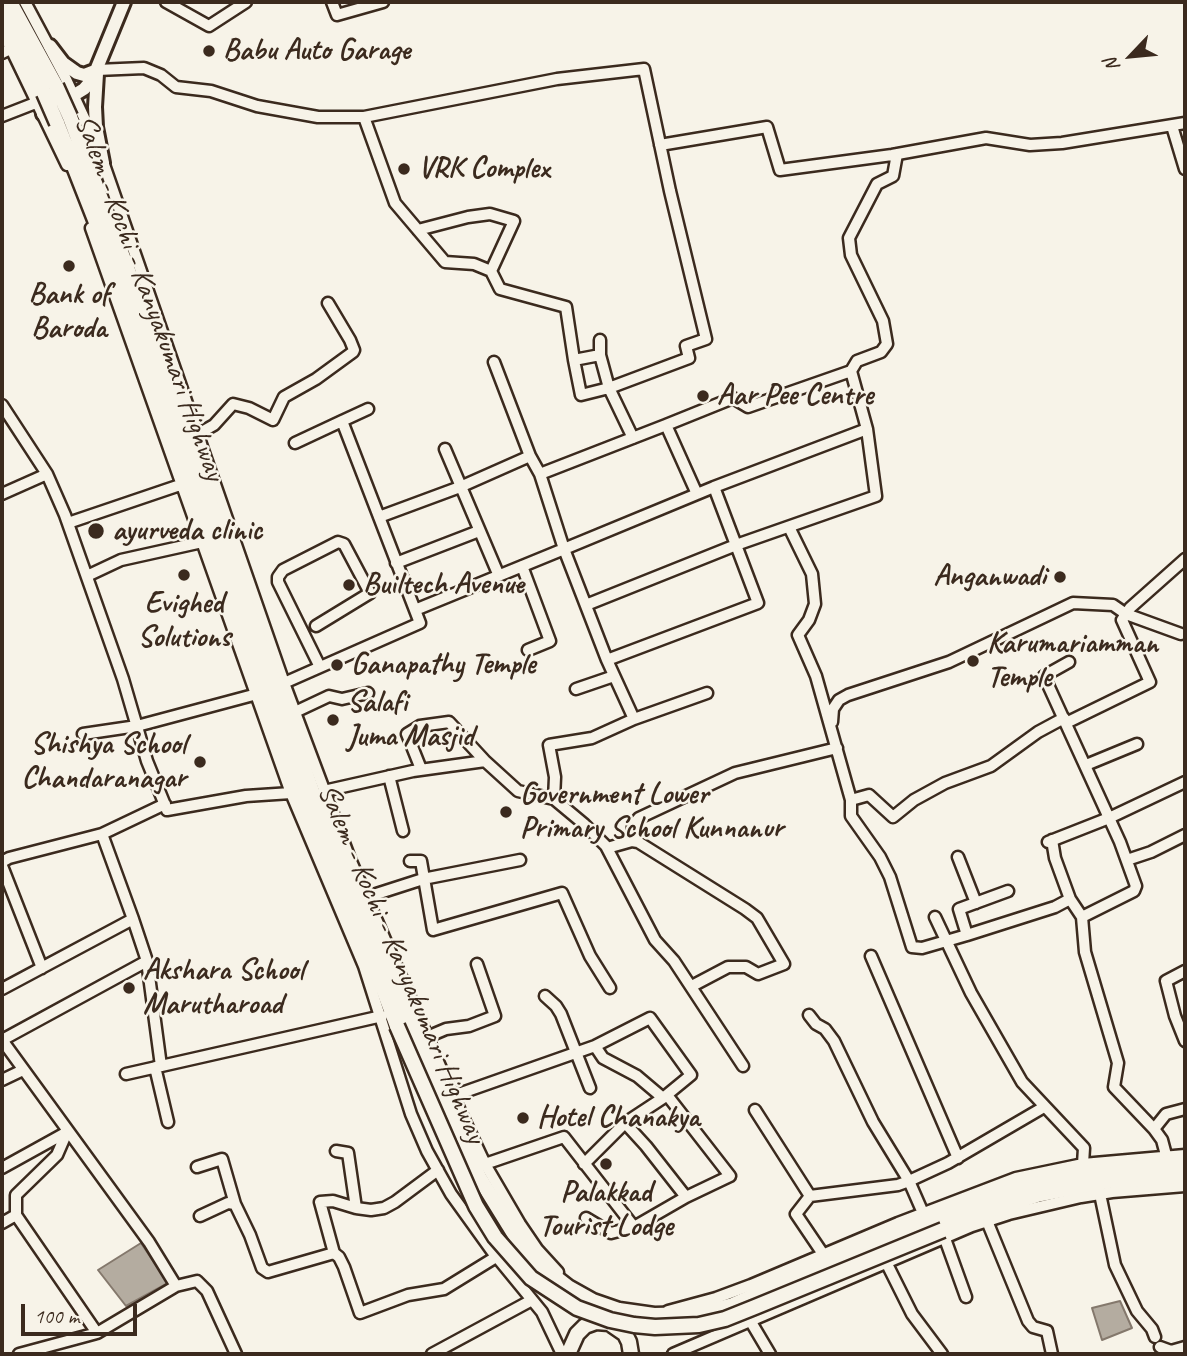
<!DOCTYPE html>
<html>
<head>
<meta charset="utf-8">
<style>
  body { margin:0 }
  #map { position:relative; width:1187px; height:1356px; overflow:hidden; background:#f7f3e8; font-family:Caveat,sans-serif }
  canvas { display:block }
  .frame { position:absolute; inset:0; border:4px solid #3b2a1e; pointer-events:none }
  .north { position:absolute; left:1096px; top:21px; width:70px; height:70px; -webkit-text-stroke:5px #f7f3e8; paint-order:stroke; rotate:244deg; font-size:19px; font-weight:700; line-height:28px; text-align:center; color:#3b2a1e }
  .north::after { content:''; display:block; margin:auto; width:24px; height:32px; background:#3b2a1e; clip-path:polygon(50% 0,100% 100%,50% 72%,0 100%) }
  .scale { position:absolute; left:21px; top:1304px; width:116px; height:32px; box-sizing:border-box; border:4px solid #3b2a1e; border-top:0; padding-left:9px; font-size:21px; line-height:24px; white-space:nowrap; color:#3b2a1e; -webkit-text-stroke:5px #f7f3e8; paint-order:stroke }
</style>
</head>
<body>
<div id="map">
<canvas width="1187" height="1356"></canvas>
<div class="frame"></div>
<div class="north">N</div>
<div class="scale">100 m</div>
</div>
<script>
const context = document.querySelector('canvas').getContext('2d');
context.lineJoin = 'round';
function fillPath(path, color) {
  context.fillStyle = color;
  context.fill(path, 'evenodd');
}
function toPath(rows) {
  const path = new Path2D();
  for (const r of rows) {
    path.moveTo(r[0], r[1]);
    for (let i = 2; i < r.length; i += 2) path.lineTo(r[i], r[i + 1]);
  }
  return path;
}
function trace(path, color, width, dash) {
  context.strokeStyle = color;
  context.lineWidth = width;
  context.lineCap = dash ? 'butt' : 'round';
  context.setLineDash(dash || []);
  context.stroke(path);
}
function write(font, color, halo, rows, align = 'center') {
  context.font = font + ' Caveat,sans-serif';
  context.lineWidth = 5;
  context.setLineDash([]);
  context.textBaseline = 'middle';
  context.strokeStyle = halo;
  context.fillStyle = color;
  for (const [text, x, y, turn = 0] of rows) {
    context.save();
    context.translate(x, y);
    context.rotate((+turn || 0) * Math.PI / 180);
    context.textAlign = isNaN(turn) ? turn : align;
    if (halo) context.strokeText(text, 0, 0);
    context.fillText(text, 0, 0);
    context.restore();
  }
}
const water = toPath([
  [141,1243,168,1283,126,1306,98,1270,141,1243],
  [1120,1301,1132,1328,1102,1340,1092,1308,1120,1301]
]);
fillPath(water, '#b4aca0');
trace(water, '#84786c', 2);
const minor = toPath([
  [25,2,65,77,94,139],
  [166,2,209,26,246,2],
  [332,2,337,15,383,2],
  [2,30,67,165],
  [2,53,12,48],
  [97,70,144,68,161,75,176,87,211,91,257,106,318,117,364,117,557,79,644,69,670,191,706,339,686,346,689,358,609,388,581,395,574,360],
  [2,116,38,102],
  [364,117,395,203,445,262,474,264,491,271,500,289,566,307,574,360,600,355,609,388,633,438],
  [1172,126,1185,169],
  [660,145,767,127,780,170,892,155,986,138,1030,145,1062,143,1185,123],
  [101,156,284,683,350,859,453,1096,485,1164,520,1224,537,1249,558,1272],
  [91,228,291,793,364,966,411,1114,427,1151,451,1194,492,1251,542,1312,562,1354],
  [418,230,468,217,490,214,514,221,491,271],
  [600,355,600,340],
  [494,362,530,456],
  [851,371,857,361,881,352,887,344,883,321,851,255,849,238,877,184,893,176,897,154],
  [2,405,47,474,65,515,123,679,147,761,167,810,246,796,291,793],
  [342,421,368,409],
  [666,425,733,398,748,407,851,371,867,429,714,487],
  [198,434,214,425,233,404,249,408,273,420,284,397,316,379,353,352,354,350,350,340,328,303],
  [445,449,499,576],
  [2,494,47,474],
  [379,517,460,487,530,456,540,474],
  [68,523,183,484],
  [789,527,812,574,815,604,809,620,798,635,816,676,851,800,869,795,893,817,914,800,945,783,991,766,1038,732,1064,718],
  [396,563,479,531],
  [522,566,550,641,528,650],
  [87,576,121,560,202,542],
  [586,605,736,545,876,496,867,429],
  [415,610,564,549,714,487,758,603,607,660,564,549,540,474,666,425,697,494],
  [316,626,370,593,344,544,338,542,283,570,278,577,278,582,320,667],
  [607,660,634,719,707,693],
  [1069,662,1044,676,1120,842,1136,886,1134,891,1082,917,1085,952,1118,1063,1114,1087,1154,1129,1166,1114,1185,1109],
  [284,683,420,623,342,421,295,443],
  [576,689,614,676],
  [295,712,329,696,342,699,368,693],
  [832,722,833,709,839,700,848,695,949,662,1073,603,1113,605,1126,614,1181,634],
  [1066,723,1150,682,1122,620,1130,608,1185,559],
  [83,734,137,726,257,694],
  [1086,765,1137,744],
  [421,769,407,734,420,726,449,722,485,761],
  [389,776,403,831],
  [324,791,413,771,485,761,518,791,554,799,584,824,606,846,655,940,674,961,743,1066],
  [554,799,555,777,549,745,592,738,634,719],
  [851,800,851,816,880,857,890,877,912,947,922,948,967,935,1055,907,1070,899],
  [1052,840,1055,858,1070,899,1082,917],
  [632,841,633,825,639,818,735,773,837,748],
  [1048,842,1109,818,1185,782],
  [607,848,632,841,638,842,745,909,757,918,784,964,758,974,746,967,728,967,692,986],
  [958,857,976,903],
  [1127,860,1151,852,1185,835],
  [410,861,421,861,433,930,562,893,590,956,610,988],
  [2,862,9,858,102,834],
  [2,866,42,968],
  [367,897,423,879,520,860],
  [935,917,971,993,1022,1082,1084,1148,1083,1164],
  [133,919,102,834,165,804],
  [967,935,959,909,1008,891],
  [871,956,958,1158],
  [1185,971,1166,981,1175,1016,1185,1041],
  [2,989,133,919,147,961,161,1066],
  [545,996,556,1006,561,1014,590,1088],
  [809,1015,816,1024,825,1029,834,1041,873,1122,909,1181,923,1213],
  [427,1037,446,1029,469,1026,495,1016,477,964],
  [2,1040,149,1242,176,1286],
  [2,1040,147,961],
  [595,1046,603,1058,637,1076,663,1098],
  [155,1067,168,1122],
  [126,1074,382,1016],
  [2,1080,23,1070],
  [667,1095,730,1176,686,1197],
  [453,1096,595,1046,650,1018,691,1075,663,1098,625,1123,584,1164],
  [755,1110,810,1196],
  [1154,1129,1162,1140,1166,1155],
  [336,1151,348,1153,356,1208],
  [485,1164,564,1137,634,1227],
  [197,1167,222,1159,235,1204],
  [2,1168,67,1132],
  [1100,1194,1115,1265,1137,1311,1152,1329,1155,1337],
  [16,1215,16,1195,57,1155,67,1132],
  [200,1216,228,1203,235,1204,250,1235,262,1268,268,1272,334,1253,339,1257,344,1267,360,1313,408,1295,444,1289,496,1257],
  [586,1218,611,1233,634,1227,686,1197,646,1146,625,1123],
  [987,1221,1028,1321,1033,1327,1047,1331,1052,1354],
  [2,1223,16,1215,97,1333,176,1286,197,1281,207,1291,236,1354],
  [944,1236,966,1297],
  [334,1253,320,1202,333,1201,356,1208,371,1210,384,1208,395,1202,438,1170],
  [823,1254,796,1214,810,1196,898,1185,909,1181,948,1163,1044,1107],
  [886,1262,912,1314,942,1354],
  [668,1311,716,1298,751,1285,898,1223,1016,1178,1083,1164,1185,1155],
  [751,1322,770,1354],
  [1160,1347,1171,1351,1185,1347],
  [19,1354,97,1333],
  [432,1354,532,1300],
  [673,1354,972,1226,1009,1214,1081,1197,1112,1192,1185,1186]
]);
const major = toPath([
  [50,46,63,63,77,73,84,75,97,70],
  [97,74,95,107,96,127,103,163],
  [43,114,84,89,92,80,124,2]
]);
const highway = toPath([
  [10,2,56,86],
  [2,11,44,93],
  [70,117,129,273,316,802,408,1020,479,1177,516,1237,541,1266,568,1287,593,1301,619,1310,654,1315,698,1314,733,1305,894,1234,1012,1190,1078,1174,1167,1164,1185,1165],
  [57,123,119,281,308,817,376,970,397,1026],
  [943,1230,966,1218,1037,1195,1109,1181,1185,1176],
  [568,1354,577,1334,585,1326,596,1322,609,1323,625,1334,629,1342,631,1354]
]);
trace(minor, '#3b2a1e', 15);
trace(major, '#3b2a1e', 18);
trace(highway, '#3b2a1e', 19);
trace(minor, '#f7f3e8', 10);
trace(major, '#f7f3e8', 12);
trace(highway, '#f7f3e8', 14);
const highwayBridge = toPath([
  [56,86,70,117],
  [44,93,57,123],
  [397,1026,476,1206,495,1237,531,1278,577,1308,610,1320,634,1325,655,1327,699,1325,725,1319,755,1307,943,1230]
]);
trace(highwayBridge, '#3b2a1e', 19, []);
trace(highwayBridge, '#f7f3e8', 14);
for (const [x, y, r, color] of [
  [209,51,7,"#3b2a1e"],
  [404,169,7,"#3b2a1e"],
  [69,266,7,"#3b2a1e"],
  [703,396,7,"#3b2a1e"],
  [96,531,9,"#3b2a1e"],
  [184,575,7,"#3b2a1e"],
  [1060,577,7,"#3b2a1e"],
  [349,585,7,"#3b2a1e"],
  [973,661,7,"#3b2a1e"],
  [337,665,7,"#3b2a1e"],
  [333,720,7,"#3b2a1e"],
  [200,762,7,"#3b2a1e"],
  [506,812,7,"#3b2a1e"],
  [129,988,7,"#3b2a1e"],
  [523,1118,7,"#3b2a1e"],
  [606,1164,7,"#3b2a1e"]
]) {
  const dot = new Path2D();
  dot.arc(x, y, r, 0, 2 * Math.PI);
  context.fillStyle = color;
  context.fill(dot);
  trace(dot, '#f7f3e8', 2.5);
}
write('bold 30px', '#3b2a1e', '#f7f3e8', [
  ["Babu Auto Garage",223,51],
  ["VRK Complex",418,169],
  ["Bank of",69,295,"center"],
  ["Baroda",69,329,"center"],
  ["Aar Pee Centre",717,396],
  ["ayurveda clinic",112,531],
  ["Anganwadi",1046,577,"right"],
  ["Builtech Avenue",363,585],
  ["Evighed",184,604,"center"],
  ["Solutions",184,638,"center"],
  ["Karumariamman",987,644],
  ["Temple",987,678],
  ["Ganapathy Temple",351,665],
  ["Salafi",347,703],
  ["Juma Masjid",347,737],
  ["Shishya School",186,745,"right"],
  ["Chandaranagar",186,779,"right"],
  ["Government Lower",520,795],
  ["Primary School Kunnanur",520,829],
  ["Akshara School",143,971],
  ["Marutharoad",143,1005],
  ["Hotel Chanakya",537,1118],
  ["Palakkad",606,1193,"center"],
  ["Tourist Lodge",606,1227,"center"]
], 'left');
write('30px', '#3b2a1e', '#f7f3e8', [
  ["Salem - Kochi - Kanyakumari Highway",149,298,70],
  ["Salem - Kochi - Kanyakumari Highway",401,964,67]
]);
</script>
</body>
</html>
